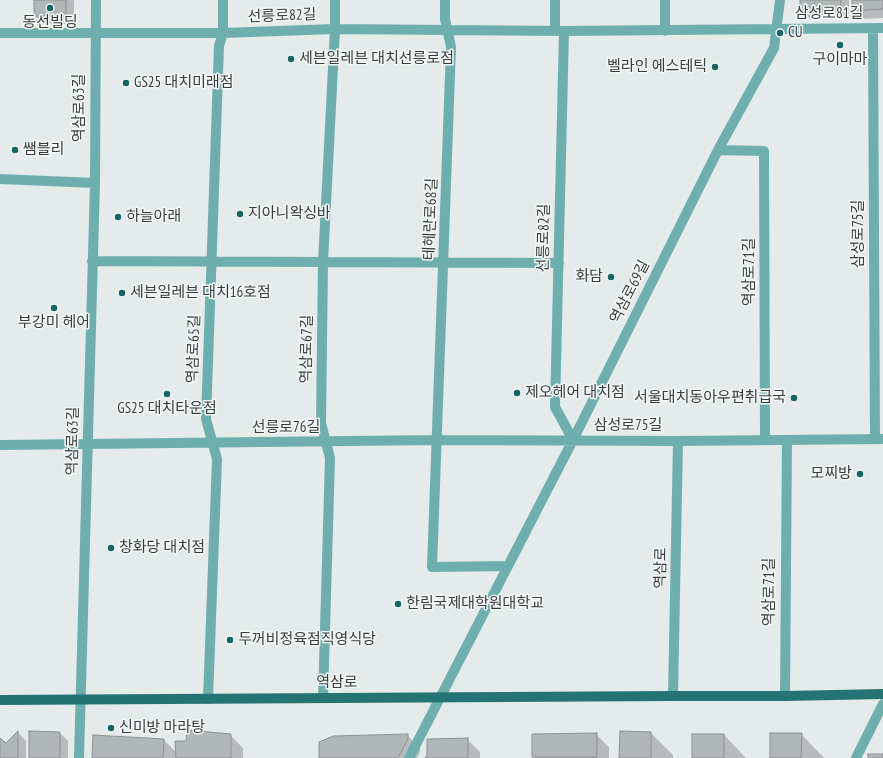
<!DOCTYPE html>
<html>
<head>
<meta charset="utf-8">
<style>
  body { margin:0 }
  canvas { display:block; background:#e5eaea }
</style>
</head>
<body>
<canvas width="883" height="758"></canvas>
<script>
const context = document.querySelector('canvas').getContext('2d');
context.lineJoin = 'round';
function fillPath(path, color) {
  context.fillStyle = color;
  context.fill(path, 'evenodd');
}
function toPath(rows) {
  const path = new Path2D();
  for (const r of rows) {
    path.moveTo(r[0], r[1]);
    for (let i = 2; i < r.length; i += 2) path.lineTo(r[i], r[i + 1]);
  }
  return path;
}
function trace(path, color, width, dash) {
  context.strokeStyle = color;
  context.lineWidth = width;
  context.lineCap = dash ? 'butt' : 'round';
  context.setLineDash(dash || []);
  context.stroke(path);
}
function write(font, color, halo, rows, align = 'center') {
  context.font = font + ' "PT Sans Narrow","Noto Sans KR",sans-serif';
  context.lineWidth = 3;
  context.setLineDash([]);
  context.textBaseline = 'middle';
  context.strokeStyle = halo;
  context.fillStyle = color;
  for (const [text, x, y, turn = 0] of rows) {
    context.save();
    context.translate(x, y);
    context.rotate((+turn || 0) * Math.PI / 180);
    context.textAlign = isNaN(turn) ? turn : align;
    if (halo) context.strokeText(text, 0, 0);
    context.fillText(text, 0, 0);
    context.restore();
  }
}
fillPath(toPath([
  [35,0,74,0,74,24,43,24,35,16],
  [801,0,849,0,849,18,809,18,801,9],
  [853,0,883,0,883,18,862,19,853,10],
  [18,732,26,741,26,758,0,758,0,739,6,745],
  [60,733,68,741,68,758,30,758],
  [651,733,673,755,673,758,620,758],
  [596,734,609,747,609,758,535,758,533,756],
  [801,734,824,758,771,758],
  [230,735,243,748,243,758,93,758,94,736,164,740,176,752,187,742],
  [407,735,420,748,420,752,417,758,320,758],
  [724,735,746,758,693,758],
  [467,739,480,752,480,758,426,758,428,755]
]), '#0003');
const building = toPath([
  [34,0,66,0,66,16,34,16,34,0],
  [800,0,841,0,840,10,800,10,800,0],
  [852,0,883,0,883,9,852,11,852,0],
  [187,730,231,734,231,758,176,758,175,741,186,741,187,730],
  [18,731,18,758,0,758,0,738,6,743,18,731],
  [29,731,60,732,60,758,29,758,29,731],
  [620,731,651,732,651,758,619,758,620,731],
  [597,733,597,757,532,757,532,734,597,733],
  [770,733,802,733,801,758,770,758,770,733],
  [408,734,408,739,398,758,319,758,319,742,333,736,408,734],
  [692,734,724,734,724,758,692,758,692,734],
  [93,735,164,739,163,758,92,758,93,735],
  [468,738,468,758,425,758,427,755,427,739,468,738],
  [868,754,883,754,883,758,868,758,868,754]
]);
fillPath(building, '#b1b6b6');
trace(building, '#8d9191', 1);
trace(toPath([
  [445,0,445,19,451,47,432,567,506,566],
  [665,0,665,31],
  [873,29,875,439],
  [555,31,555,0],
  [564,31,555,407,573,440],
  [0,33,223,33,335,29,564,31,883,28],
  [718,150,764,151,765,440],
  [0,179,95,183],
  [92,261,559,263],
  [0,445,436,440,678,441,883,439],
  [673,696,678,441],
  [785,696,787,440],
  [323,698,330,458,321,423,323,262,335,29,335,0],
  [208,699,217,459,206,419,219,46,223,33,223,0],
  [79,758,95,183,96,0],
  [409,758,573,440,718,150,774,48,780,0],
  [856,758,883,704]
]), '#6eafae', 10);
trace(toPath([
  [0,700,673,696,785,696,883,694]
]), '#247474', 10);
for (const [x, y, r, color] of [
  [50,8,4,"#166565"],
  [780,33,4,"#166565"],
  [840,45,4,"#166565"],
  [291,59,4,"#166565"],
  [715,67,4,"#166565"],
  [126,83,4,"#166565"],
  [15,150,4,"#166565"],
  [240,214,4,"#166565"],
  [118,217,4,"#166565"],
  [611,277,4,"#166565"],
  [122,293,4,"#166565"],
  [54,308,4,"#166565"],
  [517,393,4,"#166565"],
  [167,394,4,"#166565"],
  [794,398,4,"#166565"],
  [860,474,4,"#166565"],
  [111,548,4,"#166565"],
  [398,604,4,"#166565"],
  [230,640,4,"#166565"],
  [111,728,4,"#166565"]
]) {
  const dot = new Path2D();
  dot.arc(x, y, r, 0, 2 * Math.PI);
  context.fillStyle = color;
  context.fill(dot);
  trace(dot, '#f2f8f7', 1.5);
}
write('15px', '#3a3c3c', '#f2f8f7', [
  ["삼성로81길",829,14],
  ["선릉로82길",282,16,-2],
  ["역삼로63길",80,108,-90],
  ["테헤란로68길",431,219,-88],
  ["삼성로75길",859,234,-90],
  ["선릉로82길",544,238,-89],
  ["역삼로71길",750,272,-90],
  ["역삼로69길",630,292,-63],
  ["역삼로65길",194,349,-88],
  ["역삼로67길",307,349,-89],
  ["삼성로75길",628,426],
  ["선릉로76길",286,428],
  ["역삼로63길",73,441,-89],
  ["역삼로",661,568,-89],
  ["역삼로71길",770,592,-90],
  ["역삼로",337,683]
]);
write('15px', '#3a3c3c', '#f2f8f7', [
  ["동선빌딩",50,23,"center"],
  ["CU",788,33],
  ["세븐일레븐 대치선릉로점",299,59],
  ["구이마마",840,60,"center"],
  ["벨라인 에스테틱",707,67,"right"],
  ["GS25 대치미래점",134,83],
  ["쌤블리",23,150],
  ["지아니왁싱바",248,214],
  ["하늘아래",126,217],
  ["화담",603,277,"right"],
  ["세븐일레븐 대치16호점",130,293],
  ["부강미 헤어",54,323,"center"],
  ["제오헤어 대치점",525,393],
  ["서울대치동아우편취급국",786,398,"right"],
  ["GS25 대치타운점",167,409,"center"],
  ["모찌방",852,474,"right"],
  ["창화당 대치점",119,548],
  ["한림국제대학원대학교",406,604],
  ["두꺼비정육점직영식당",238,640],
  ["신미방 마라탕",119,728]
], 'left');
</script>
</body>
</html>
